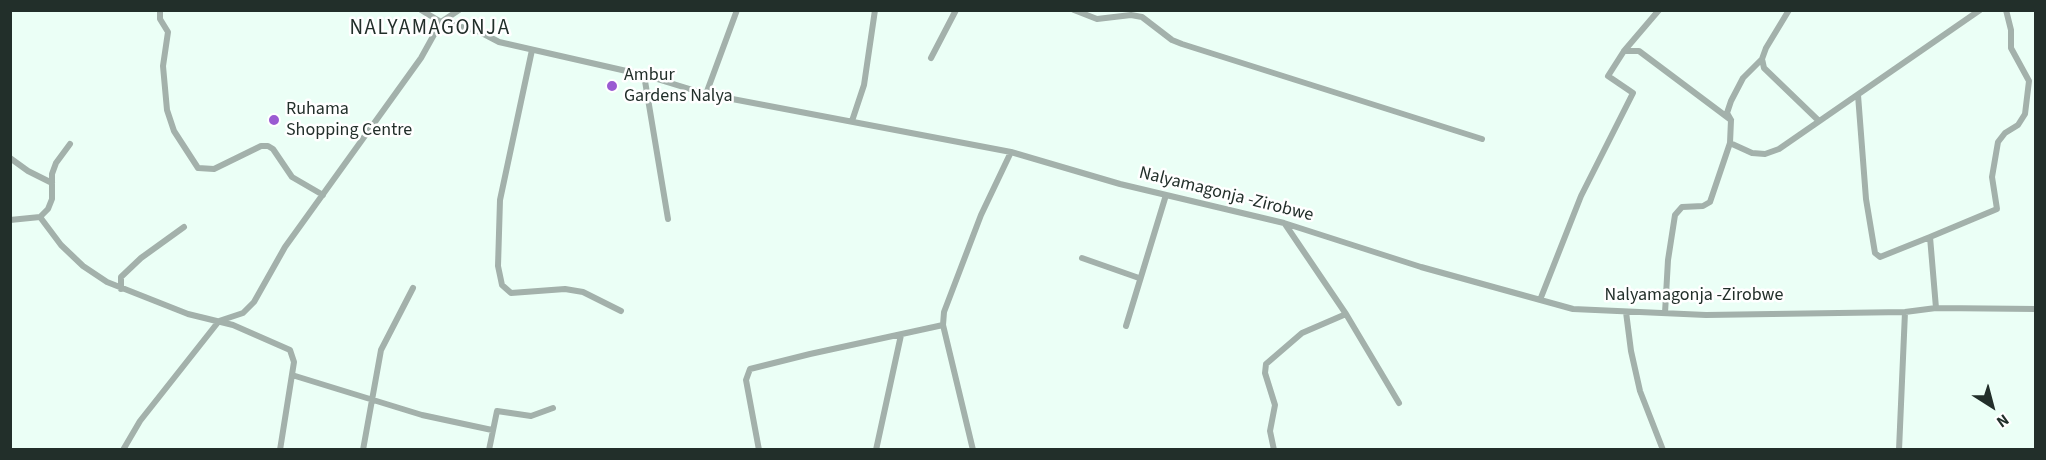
<!DOCTYPE html>
<html>
<head>
<meta charset="utf-8">
<style>
  body { margin:0 }
  #map { position:relative; width:2046px; height:460px; overflow:hidden; background:#ebfff6; font-family:"Source Sans 3",sans-serif }
  canvas { display:block }
  .frame { position:absolute; inset:0; border:12px solid #222f2a; pointer-events:none }
  .north { position:absolute; left:1962px; top:376px; width:60px; height:60px; -webkit-text-stroke:4px #fff; paint-order:stroke; rotate:144deg; font-size:16px; font-weight:700; line-height:24px; text-align:center; color:#222f2a }
  .north::after { content:''; display:block; margin:auto; width:21px; height:27px; background:#222f2a; clip-path:polygon(50% 0,100% 100%,50% 72%,0 100%) }
</style>
</head>
<body>
<div id="map">
<canvas width="2046" height="460"></canvas>
<div class="frame"></div>
<div class="north">N</div>
</div>
<script>
const context = document.querySelector('canvas').getContext('2d');
context.lineJoin = 'round';
function toPath(rows) {
  const path = new Path2D();
  for (const r of rows) {
    path.moveTo(r[0], r[1]);
    for (let i = 2; i < r.length; i += 2) path.lineTo(r[i], r[i + 1]);
  }
  return path;
}
function trace(path, color, width, dash) {
  context.strokeStyle = color;
  context.lineWidth = width;
  context.lineCap = dash ? 'butt' : 'round';
  context.setLineDash(dash || []);
  context.stroke(path);
}
function write(font, color, halo, rows, align = 'center') {
  context.font = font + ' "Source Sans 3",sans-serif';
  context.lineWidth = 5;
  context.setLineDash([]);
  context.textBaseline = 'middle';
  context.strokeStyle = halo;
  context.fillStyle = color;
  for (const [text, x, y, turn = 0] of rows) {
    context.save();
    context.translate(x, y);
    context.rotate((+turn || 0) * Math.PI / 180);
    context.textAlign = isNaN(turn) ? turn : align;
    if (halo) context.strokeText(text, 0, 0);
    context.fillText(text, 0, 0);
    context.restore();
  }
}
trace(toPath([
  [160,10,160,19,168,32,163,66,167,110,174,131,198,168,214,169,261,146,268,146,273,149,292,177,323,195],
  [421,10,441,22,478,31,499,42,644,75,706,94,1011,152,1120,184,1284,223,1421,267,1573,309,1706,315,1905,312,1936,308,2036,309],
  [1074,10,1097,19,1131,15,1142,17,1172,40,1182,44,1482,139],
  [1789,10,1766,48,1762,59,1764,68,1819,121],
  [532,50,500,200,498,266,502,285,511,293,565,289,583,292,621,311],
  [1624,51,1659,10],
  [931,58,956,10],
  [644,75,668,219],
  [706,94,737,10],
  [1858,95,1866,199,1875,253,1880,257,1930,237],
  [852,121,864,85,875,10],
  [1730,143,1752,153,1765,154,1779,149,1980,10],
  [10,158,28,171,52,183],
  [40,217,61,245,83,266,107,282,188,314,233,325,290,350,294,362,280,450],
  [10,220,40,217,48,209,52,199,52,174,56,163,70,144],
  [1285,224,1346,314,1399,403],
  [1082,258,1139,278],
  [121,289,121,277,141,258,184,227],
  [1540,300,1581,196,1633,93,1608,76,1624,51,1639,51,1731,120],
  [1936,308,1930,237,1997,209,1992,177,1998,142,2005,133,2018,125,2025,114,2029,81,2011,48,2011,30,2006,10],
  [1626,312,1631,351,1640,391,1663,450],
  [1665,313,1668,260,1675,215,1682,207,1703,206,1710,202,1730,143,1731,120,1727,113,1731,101,1743,78,1762,59],
  [1126,326,1166,195],
  [292,375,422,415,492,430],
  [123,450,140,421,219,321,243,313,254,302,285,247,421,58,441,22,459,10],
  [363,450,381,350,413,288],
  [489,450,497,411,531,416,553,408],
  [759,450,746,380,750,369,810,354,943,325],
  [876,450,901,335],
  [973,450,943,325,944,312,981,215,1011,152],
  [1274,450,1270,431,1275,405,1265,373,1266,364,1302,333,1346,314],
  [1899,450,1905,312]
]), '#a3b1ab', 6);
for (const [x, y, r, color] of [
  [612,86,6,"#9a5bd2"],
  [274,120,6,"#9a5bd2"]
]) {
  const dot = new Path2D();
  dot.arc(x, y, r, 0, 2 * Math.PI);
  context.fillStyle = color;
  context.fill(dot);
  trace(dot, '#fff', 2);
}
write('18px', '#222f2a', '#fff', [
  ["Ambur",624,76],
  ["Gardens Nalya",624,97],
  ["Ruhama",286,110],
  ["Shopping Centre",286,131]
], 'left');
write('18px', '#222f2a', '#fff', [
  ["Nalyamagonja -Zirobwe",1226,195,14],
  ["Nalyamagonja -Zirobwe",1694,296]
]);
context.letterSpacing = '1.5px';
write('21px', '#222f2a', '#fff', [
  ["NALYAMAGONJA",430,29]
]);
context.letterSpacing = '0px';
</script>
</body>
</html>
